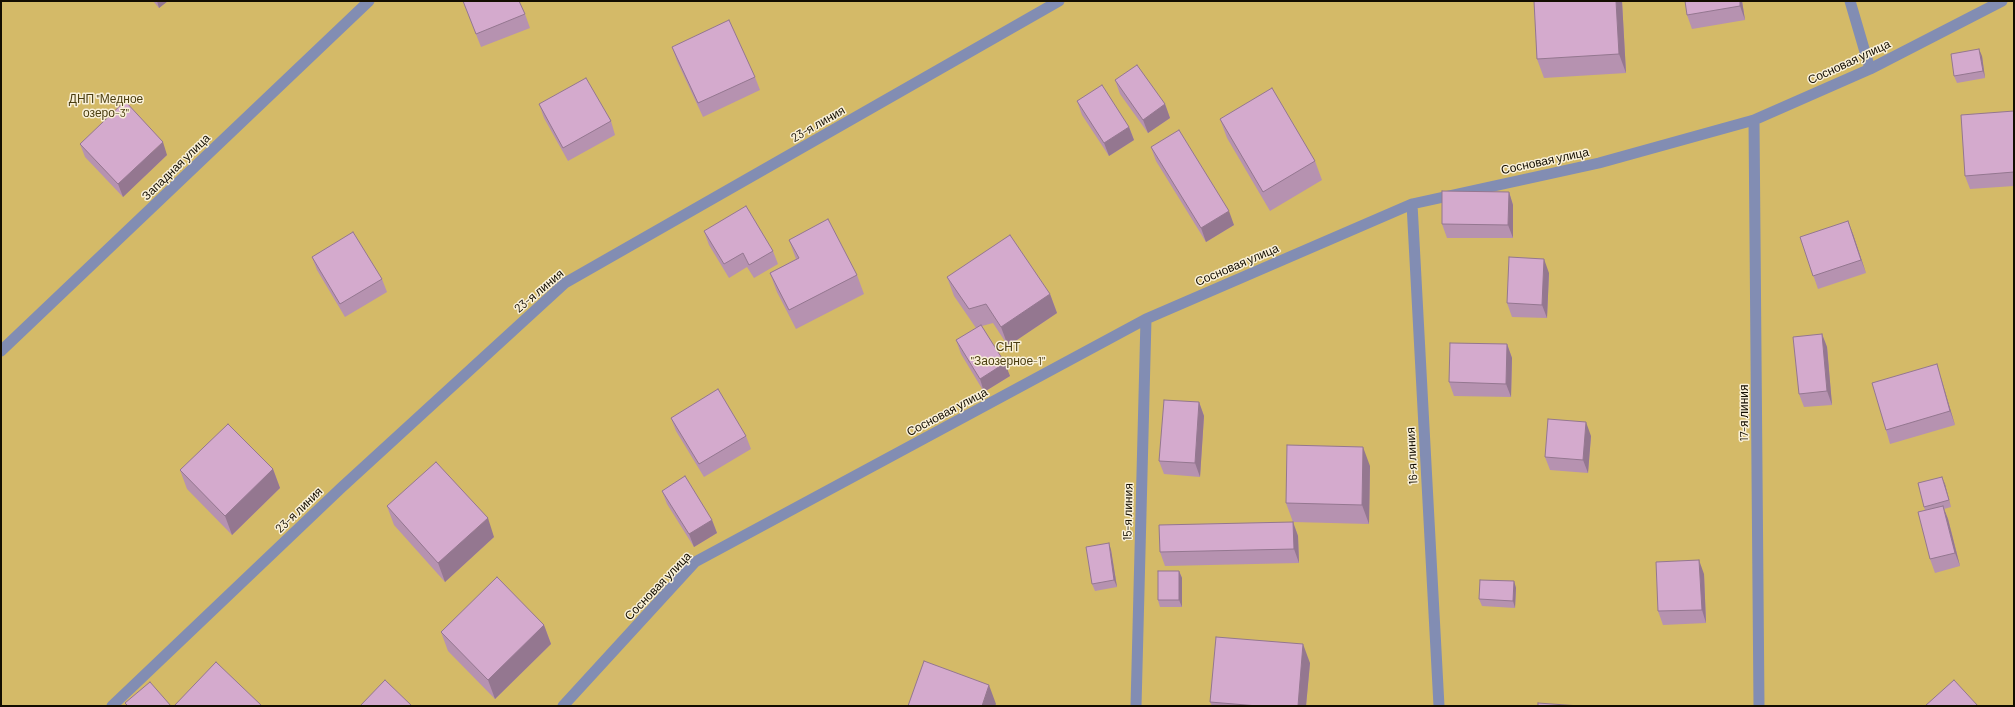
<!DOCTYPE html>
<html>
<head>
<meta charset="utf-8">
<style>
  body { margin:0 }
  #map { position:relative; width:2015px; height:707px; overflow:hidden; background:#dfcf9d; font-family:Barlow,sans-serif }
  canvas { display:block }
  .frame { position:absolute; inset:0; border:2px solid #130d00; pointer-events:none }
</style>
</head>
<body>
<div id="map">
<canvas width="2015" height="707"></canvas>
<div class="frame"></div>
</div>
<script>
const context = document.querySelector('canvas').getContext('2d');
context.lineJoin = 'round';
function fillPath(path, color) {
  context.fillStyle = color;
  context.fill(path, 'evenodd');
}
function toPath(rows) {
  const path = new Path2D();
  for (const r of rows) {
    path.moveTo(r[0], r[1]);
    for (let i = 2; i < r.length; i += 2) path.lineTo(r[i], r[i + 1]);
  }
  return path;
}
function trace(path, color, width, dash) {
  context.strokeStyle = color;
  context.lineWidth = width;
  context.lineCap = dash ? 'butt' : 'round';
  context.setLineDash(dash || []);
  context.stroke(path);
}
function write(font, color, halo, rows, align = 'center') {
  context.font = font + ' Barlow,sans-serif';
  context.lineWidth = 3;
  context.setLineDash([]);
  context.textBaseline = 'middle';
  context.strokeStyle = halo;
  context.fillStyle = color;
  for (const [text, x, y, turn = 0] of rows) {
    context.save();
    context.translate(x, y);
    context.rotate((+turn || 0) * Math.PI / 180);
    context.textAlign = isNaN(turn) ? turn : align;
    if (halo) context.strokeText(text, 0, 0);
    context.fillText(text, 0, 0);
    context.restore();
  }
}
fillPath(toPath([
  [1,1,2014,1,2014,706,1,706]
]), '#d4ba68');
trace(toPath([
  [1850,1,1870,69],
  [1754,120,1759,706],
  [1412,204,1439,706],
  [1,351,369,1],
  [112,706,341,488,565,283,1059,1],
  [563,706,695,562,1146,319,1412,204,1599,163,1754,120,1870,69,2002,1],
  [1136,706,1146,319]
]), '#828db3', 11);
fillPath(toPath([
  [153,1,168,1,159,8],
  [463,1,525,14,530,28,481,47],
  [1534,1,1622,1,1626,73,1544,78,1537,59],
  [1742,1,1745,20,1692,29,1687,15],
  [672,47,755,77,760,90,703,117,677,61],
  [1982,56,1985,78,1957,83,1954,76],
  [1115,80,1165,104,1170,118,1148,133,1120,94],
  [1077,101,1129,127,1134,140,1109,156,1082,115],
  [539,104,611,121,615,135,568,161,544,118],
  [2014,111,2014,186,1970,189,1965,176],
  [1220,119,1315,161,1322,180,1270,211,1227,138],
  [80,144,167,155,123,197,85,157],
  [1151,147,1234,225,1206,242,1156,161],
  [1509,192,1513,205,1513,238,1447,238,1442,224],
  [704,231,773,251,778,264,754,278,747,267,729,278,709,245],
  [1853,234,1866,273,1818,289,1800,237],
  [789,240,857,275,864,294,796,329,777,292,770,273,796,259],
  [312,257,382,279,387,292,345,317,317,270],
  [1549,273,1547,318,1512,317,1507,303],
  [947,277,1050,294,1057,313,1008,346,993,323,982,326,1010,376,984,392,961,354,956,340,976,328,954,296],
  [1822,334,1827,347,1832,405,1804,407,1799,394],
  [1507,344,1512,358,1511,397,1454,396,1449,382],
  [1941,378,1955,425,1890,444,1886,430],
  [1199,402,1204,416,1200,477,1164,474,1159,461],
  [671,418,746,436,751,449,704,477,676,431],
  [1591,436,1588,473,1550,470,1545,457],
  [1370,466,1369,524,1293,522,1286,503],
  [273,469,280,488,232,535,187,489,180,470],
  [1945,484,1951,507,1944,509,1948,519,1960,566,1935,573,1930,559,1925,510,1924,507],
  [662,491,712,520,717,533,694,547,667,504],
  [387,506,494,537,445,582,394,525],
  [1293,522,1298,536,1299,563,1165,566,1160,552],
  [1111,550,1117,587,1095,591,1092,584],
  [1179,571,1182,578,1182,607,1160,607,1158,600],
  [1704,574,1706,623,1663,625,1658,611],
  [1514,581,1516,588,1515,608,1482,606,1479,599],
  [544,625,551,644,495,699,448,651,441,632],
  [1310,663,1306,706,1212,706,1210,702]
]), '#b692b0');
fillPath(toPath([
  [157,1,168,1,159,8],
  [1616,1,1622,1,1626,73,1619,54],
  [1740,1,1742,1,1745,20,1740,6],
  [1979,49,1982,56,1985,78,1983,71],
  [1165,104,1170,118,1148,133,1143,120],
  [1129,127,1134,140,1109,156,1104,143],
  [163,142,167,155,123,197,118,184],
  [1509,192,1513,205,1513,238,1508,225],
  [1229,211,1234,225,1206,242,1201,228],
  [1848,221,1853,234,1866,273,1861,260],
  [1544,259,1549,273,1547,318,1542,305],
  [1050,294,1057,313,1008,346,1001,327],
  [1822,334,1827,347,1832,405,1827,391],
  [1507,344,1512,358,1511,397,1506,384],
  [1005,363,1010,376,984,392,980,379],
  [1937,364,1941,378,1955,425,1950,411],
  [1199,402,1204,416,1200,477,1195,463],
  [1586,422,1591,436,1588,473,1583,460],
  [1363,447,1370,466,1369,524,1362,505],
  [273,469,280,488,232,535,225,516],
  [1942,477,1945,484,1951,507,1949,500],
  [1943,506,1948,519,1960,566,1955,553],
  [488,518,494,537,445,582,438,563],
  [712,520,717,533,694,547,689,534],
  [1293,522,1298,536,1299,563,1294,549],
  [1109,543,1111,550,1117,587,1114,580],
  [1699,560,1704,574,1706,623,1702,610],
  [1179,571,1182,578,1182,607,1179,600],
  [1514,581,1516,588,1515,608,1513,601],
  [544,625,551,644,495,699,488,680],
  [1303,644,1310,663,1306,706,1298,706],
  [989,685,996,704,995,706,982,706]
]), '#947790');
const building = toPath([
  [463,1,519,1,525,14,476,34,463,1],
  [1534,1,1616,1,1619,54,1537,59,1534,1],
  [1685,1,1740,1,1740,6,1687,15,1685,1],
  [729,20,755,77,698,103,672,47,729,20],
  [1979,49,1983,71,1954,76,1951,54,1979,49],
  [1137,65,1165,104,1143,120,1115,80,1137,65],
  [586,78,611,121,563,148,539,104,586,78],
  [1102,85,1129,127,1104,143,1077,101,1102,85],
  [1272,88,1315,161,1263,192,1220,119,1272,88],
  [125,101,163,142,118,184,80,144,125,101],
  [2014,111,2014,172,1965,176,1961,115,2014,111],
  [1179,130,1229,211,1201,228,1151,147,1179,130],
  [1442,191,1509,192,1508,225,1442,224,1442,191],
  [746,206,773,251,749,265,743,253,724,264,704,231,746,206],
  [828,219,857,275,789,310,770,273,799,258,789,240,828,219],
  [1848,221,1861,260,1813,276,1800,237,1848,221],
  [353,232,382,279,340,304,312,257,353,232],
  [1010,235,1050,294,1001,327,986,304,969,309,947,277,1010,235],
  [1509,257,1544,259,1542,305,1507,303,1509,257],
  [981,325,1005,363,980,379,956,340,981,325],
  [1822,334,1827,391,1799,394,1793,337,1822,334],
  [1450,343,1507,344,1506,384,1449,382,1450,343],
  [1937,364,1950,411,1886,430,1872,383,1937,364],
  [718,389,746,436,699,464,671,418,718,389],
  [1164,400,1199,402,1195,463,1159,461,1164,400],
  [1548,419,1586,422,1583,460,1545,457,1548,419],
  [228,424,273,469,225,516,180,470,228,424],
  [1287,445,1363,447,1362,505,1286,503,1287,445],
  [436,462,488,518,438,563,387,506,436,462],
  [685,476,712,520,689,534,662,491,685,476],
  [1942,477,1949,500,1924,507,1918,483,1942,477],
  [1943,506,1955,553,1930,559,1918,512,1943,506],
  [1293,522,1294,549,1160,552,1159,525,1293,522],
  [1109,543,1114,580,1092,584,1086,547,1109,543],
  [1699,560,1702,610,1658,611,1656,562,1699,560],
  [1158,571,1179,571,1179,600,1158,600,1158,571],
  [497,577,544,625,488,680,441,632,497,577],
  [1480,580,1514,581,1513,601,1479,599,1480,580],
  [1216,637,1303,644,1298,706,1258,706,1210,702,1216,637],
  [924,661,989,685,982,706,908,706,924,661],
  [216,662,262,706,174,706,216,662],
  [385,680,412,706,360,706,385,680],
  [1954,680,1978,706,1925,706,1954,680],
  [150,682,171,706,128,706,125,703,150,682],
  [1538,703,1580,706,1538,706,1538,703]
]);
fillPath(building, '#d4aacd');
trace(building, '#947790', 1);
write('12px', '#130d00', '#f9f0d8', [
  ["Сосновая улица",1849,62,-25],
  ["23-я линия",818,124,-30],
  ["Сосновая улица",1545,161,-12],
  ["Западная улица",176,167,-44],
  ["Сосновая улица",1237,265,-23],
  ["23-я линия",539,291,-40],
  ["Сосновая улица",947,412,-28],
  ["17-я линия",1744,413,-90],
  ["16-я линия",1412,456,-93],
  ["23-я линия",299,510,-44],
  ["15-я линия",1128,512,-89],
  ["Сосновая улица",658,586,-46]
]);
write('12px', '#4a3d10', '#f9f0d8', [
  ["ДНП \"Медное",106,99],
  ["озеро-3\"",106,113],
  ["СНТ",1008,347],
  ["\"Заозерное-1\"",1008,361]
]);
</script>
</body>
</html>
